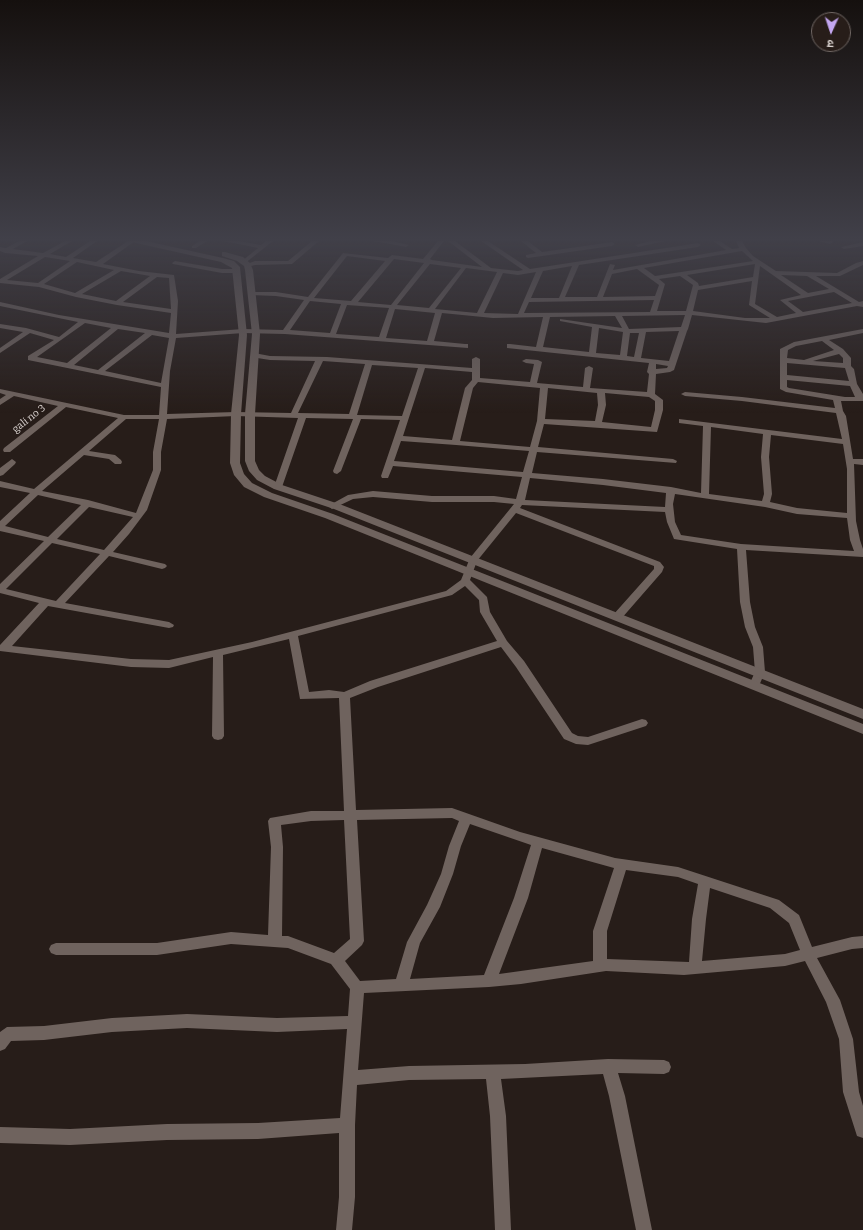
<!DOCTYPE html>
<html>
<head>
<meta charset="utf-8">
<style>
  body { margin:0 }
  #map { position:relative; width:863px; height:1230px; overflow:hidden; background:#271d19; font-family:Bitter,"Noto Sans Devanagari",serif }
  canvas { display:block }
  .north { position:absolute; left:811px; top:12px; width:40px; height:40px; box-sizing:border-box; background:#271d19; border:1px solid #706764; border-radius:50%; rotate:183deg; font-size:11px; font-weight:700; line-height:16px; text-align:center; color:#ded7d4 }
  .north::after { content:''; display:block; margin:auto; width:14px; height:18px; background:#c4a7f1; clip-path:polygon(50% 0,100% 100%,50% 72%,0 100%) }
</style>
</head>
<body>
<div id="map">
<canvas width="863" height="1230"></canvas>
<div class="north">उ</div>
</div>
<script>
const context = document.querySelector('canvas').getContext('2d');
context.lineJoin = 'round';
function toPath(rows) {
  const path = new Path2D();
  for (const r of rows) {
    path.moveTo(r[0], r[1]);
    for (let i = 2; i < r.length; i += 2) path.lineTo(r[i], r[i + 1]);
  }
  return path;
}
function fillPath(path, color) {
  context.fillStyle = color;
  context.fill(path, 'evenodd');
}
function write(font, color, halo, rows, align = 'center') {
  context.font = font + ' Bitter,serif';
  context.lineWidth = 3;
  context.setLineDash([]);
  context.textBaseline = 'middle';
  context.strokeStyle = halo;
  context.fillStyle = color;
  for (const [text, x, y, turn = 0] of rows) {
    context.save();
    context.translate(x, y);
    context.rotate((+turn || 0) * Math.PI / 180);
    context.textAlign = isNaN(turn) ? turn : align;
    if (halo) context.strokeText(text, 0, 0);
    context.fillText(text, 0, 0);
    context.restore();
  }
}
fillPath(toPath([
  [19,241,27,241,13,249,43,253,65,241,72,241,50,254,66,257,90,241,97,241,73,258,96,262,128,241,135,241,103,264,139,271,174,275,178,301,176,334,243,329,283,330,304,300,276,296,251,295,248,293,249,292,276,292,308,297,343,253,388,258,392,255,423,259,438,241,444,241,430,259,432,260,482,267,448,241,455,241,491,268,518,271,523,270,481,241,488,241,530,269,698,243,701,245,698,247,579,265,565,297,597,297,610,264,615,265,613,270,726,250,713,241,720,241,732,249,739,248,736,241,742,241,746,248,753,256,776,271,837,273,856,263,863,261,863,265,840,276,816,276,859,302,863,301,863,307,857,306,766,323,692,315,688,329,687,331,674,370,670,372,656,374,655,394,663,400,663,410,657,432,544,424,538,447,673,459,677,461,676,463,537,452,532,473,603,479,671,487,701,493,703,426,679,423,679,419,842,439,836,413,742,401,685,396,681,394,685,392,742,397,835,408,833,400,786,392,780,389,780,349,794,342,863,329,863,333,829,340,843,349,851,358,851,366,854,369,857,384,863,394,863,401,841,401,843,411,846,416,853,459,863,459,863,465,854,464,856,521,860,540,863,549,863,557,746,550,750,602,755,627,763,647,765,672,758,688,750,688,749,685,755,672,753,647,745,627,740,602,737,549,674,539,667,522,665,512,522,505,520,508,660,562,664,567,662,572,621,619,613,619,612,617,613,615,654,569,654,566,516,513,477,561,470,580,487,597,490,612,507,641,524,661,572,733,578,736,588,737,642,719,646,720,648,723,646,726,588,745,576,744,564,739,516,667,501,647,378,687,350,698,356,810,452,808,520,832,615,858,678,867,779,900,799,915,812,947,852,937,863,936,863,948,852,949,817,958,840,1000,853,1039,859,1092,863,1106,863,1138,857,1136,843,1092,839,1039,826,1002,805,961,785,966,684,975,606,971,521,984,489,987,364,993,358,1070,409,1066,525,1064,608,1059,664,1060,669,1062,671,1067,669,1072,664,1074,618,1073,625,1096,652,1230,636,1230,609,1096,603,1074,501,1079,506,1116,511,1230,495,1230,490,1116,486,1079,409,1080,357,1085,355,1125,355,1197,352,1230,336,1230,339,1197,339,1133,258,1139,167,1140,70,1145,0,1143,0,1127,70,1129,167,1124,258,1123,340,1118,347,1029,277,1032,187,1028,112,1032,44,1040,11,1041,5,1049,0,1051,0,1032,7,1027,44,1026,112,1018,187,1014,277,1018,348,1016,350,989,331,964,288,948,231,944,157,955,56,955,51,953,49,949,51,945,56,943,157,943,231,932,268,935,271,847,268,821,270,818,311,811,344,811,339,698,300,699,289,639,223,655,224,736,222,739,218,740,214,739,212,736,213,657,169,668,131,667,0,651,0,645,39,603,0,593,0,584,44,541,0,531,0,521,30,493,0,487,0,481,34,489,118,418,66,407,10,452,4,452,3,450,4,448,58,406,14,396,0,405,0,399,6,395,0,393,0,389,124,415,159,415,161,387,28,360,28,356,54,340,30,333,0,353,0,348,23,332,0,328,0,324,26,328,59,337,78,322,0,306,0,302,59,315,169,333,171,313,117,305,76,297,39,287,0,283,0,279,38,256,5,253,0,251,0,247,6,248,19,241],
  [742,251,753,261,655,276,644,268,742,251],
  [347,256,385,261,351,301,314,298,347,256],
  [45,257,70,261,38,283,7,280,45,257],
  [394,259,424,263,391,305,358,302,394,259],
  [77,262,114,270,75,293,44,284,77,262],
  [430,264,461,268,429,308,397,305,430,264],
  [755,264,753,277,699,286,698,283,687,275,755,264],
  [572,266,559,298,531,298,543,271,572,266],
  [760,266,801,295,780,300,796,313,777,317,755,304,760,266],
  [466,268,497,272,477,313,435,309,466,268],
  [637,269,659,285,655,296,603,297,612,274,637,269],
  [121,271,150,276,116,301,82,294,121,271],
  [536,272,518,314,484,313,503,273,518,275,536,272],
  [781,275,807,276,829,289,808,293,781,275],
  [680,276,693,285,686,311,657,311,665,284,659,279,680,276],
  [157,277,169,278,171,309,123,302,157,277],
  [752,281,749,305,770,318,745,318,693,311,698,290,752,281],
  [834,292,852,303,803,312,788,301,834,292],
  [654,300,650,312,524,313,529,302,654,300],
  [310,301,341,304,330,333,290,330,310,301],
  [347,305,389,308,379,337,336,334,347,305],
  [395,309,435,313,427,341,386,338,395,309],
  [442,313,493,318,543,317,536,347,510,344,507,344,507,348,649,363,647,372,649,374,647,392,590,388,593,368,589,366,585,368,583,387,537,383,542,362,538,360,526,359,522,361,526,363,534,364,530,382,480,378,480,359,476,357,472,359,472,368,327,357,270,356,254,353,251,353,251,357,270,360,315,361,291,413,236,412,167,414,170,371,176,338,243,333,285,334,468,348,468,344,465,344,434,341,442,313],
  [685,315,681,327,629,329,622,316,685,315],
  [615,316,622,328,560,319,560,321,592,327,589,352,543,347,550,317,615,316],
  [85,323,111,328,67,363,37,357,85,323],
  [599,328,623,332,620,355,596,353,599,328],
  [118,329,145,333,98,370,74,365,118,329],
  [679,331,669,361,641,358,646,332,679,331],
  [630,333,639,333,634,357,627,356,630,333],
  [152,335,169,338,161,383,105,371,152,335],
  [822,341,834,350,804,360,787,358,788,350,796,346,822,341],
  [839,354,843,358,843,363,813,361,839,354],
  [323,361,365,364,349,414,298,413,323,361],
  [787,363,845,368,849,381,787,375,787,363],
  [656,364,668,366,667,368,656,369,656,364],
  [372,365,418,368,402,416,357,415,372,365],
  [425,368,472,372,472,380,465,388,452,440,403,436,425,368],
  [787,380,850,386,855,397,845,397,789,388,787,387,787,380],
  [478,382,540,388,537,421,530,447,460,441,473,388,478,382],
  [548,388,597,393,598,405,595,421,545,419,548,388],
  [605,393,649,397,655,401,655,410,651,427,602,422,606,405,605,393],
  [236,416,298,418,274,487,278,490,282,487,306,418,353,419,333,471,334,473,337,474,341,471,361,419,400,420,381,476,382,478,388,478,393,466,522,477,516,499,494,496,432,496,373,491,348,495,328,506,332,509,353,499,373,497,432,502,494,502,514,504,470,558,461,580,446,591,252,642,169,660,131,659,12,646,48,606,169,628,173,627,174,625,169,622,65,603,109,556,162,569,165,568,167,566,165,564,113,552,129,534,147,510,161,470,161,452,167,419,236,416],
  [126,419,159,419,153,452,153,470,136,513,88,500,42,491,84,455,109,459,115,464,121,464,122,462,121,460,115,455,89,451,126,419],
  [711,427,763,434,761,457,764,494,762,501,709,494,711,427],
  [771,435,843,444,847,469,847,513,797,508,770,502,772,494,769,457,771,435],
  [401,441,456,445,529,451,523,472,394,461,401,441],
  [530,478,603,485,666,493,665,507,525,500,530,478],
  [675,494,765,507,797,514,847,518,850,540,854,551,741,544,681,535,675,522,673,504,675,494],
  [38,495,81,505,48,537,5,526,38,495],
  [89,507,133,517,104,550,57,539,89,507],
  [52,543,100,554,56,601,6,589,52,543],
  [465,586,479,600,480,612,497,641,370,681,344,692,329,690,309,692,298,636,452,595,465,586],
  [452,818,459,821,449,846,441,874,427,905,407,942,396,979,360,981,345,961,362,945,364,941,357,820,452,818],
  [344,820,350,939,334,953,288,936,282,936,283,847,281,825,311,821,344,820],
  [470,824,531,845,514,898,484,975,410,979,420,943,440,907,453,874,461,846,470,824],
  [542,848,614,868,593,931,593,961,499,974,528,898,542,848],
  [626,870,678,877,698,884,692,919,689,962,607,959,607,931,626,870],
  [710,888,770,908,789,923,800,950,785,954,702,961,706,919,710,888],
  [200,241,207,241,196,248,192,248,192,246,200,241],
  [223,241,238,241,261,245,266,241,273,241,244,264,241,262,242,261,258,248,223,241],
  [312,241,319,241,292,264,255,265,247,267,244,265,255,261,288,261,312,241],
  [374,241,391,241,409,245,406,247,374,241],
  [521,241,528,241,542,252,612,242,615,244,612,246,528,258,526,257,526,255,536,253,521,241],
  [651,241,665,241,638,247,635,245,651,241],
  [819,241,832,241,833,242,830,244,819,241],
  [863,242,863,246,844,249,841,247,863,242],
  [175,261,222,269,237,269,240,271,237,273,222,273,173,264,172,263,175,261],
  [12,459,16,462,15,464,3,475,0,476,0,468,12,459]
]), '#6f635e');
fillPath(toPath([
  [132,241,146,241,223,258,234,261,240,267,247,335,241,414,240,463,244,474,252,483,272,493,333,514,863,724,863,734,325,518,264,497,244,487,234,475,230,463,231,414,239,335,232,268,221,262,136,243,132,241],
  [222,252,225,252,243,257,250,263,253,270,260,334,255,414,255,461,259,470,265,476,282,485,342,505,863,709,863,719,334,509,274,489,257,480,249,471,245,461,245,414,252,334,245,270,244,266,237,261,222,256,222,252]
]), '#6f635e');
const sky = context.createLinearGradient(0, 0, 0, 413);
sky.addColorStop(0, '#15100e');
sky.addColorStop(0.58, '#414049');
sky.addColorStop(1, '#41404900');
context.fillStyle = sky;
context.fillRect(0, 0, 863, 413);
write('10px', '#ded7d4', '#271d19', [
  ["gali no 3",29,419,-38]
]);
</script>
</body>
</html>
